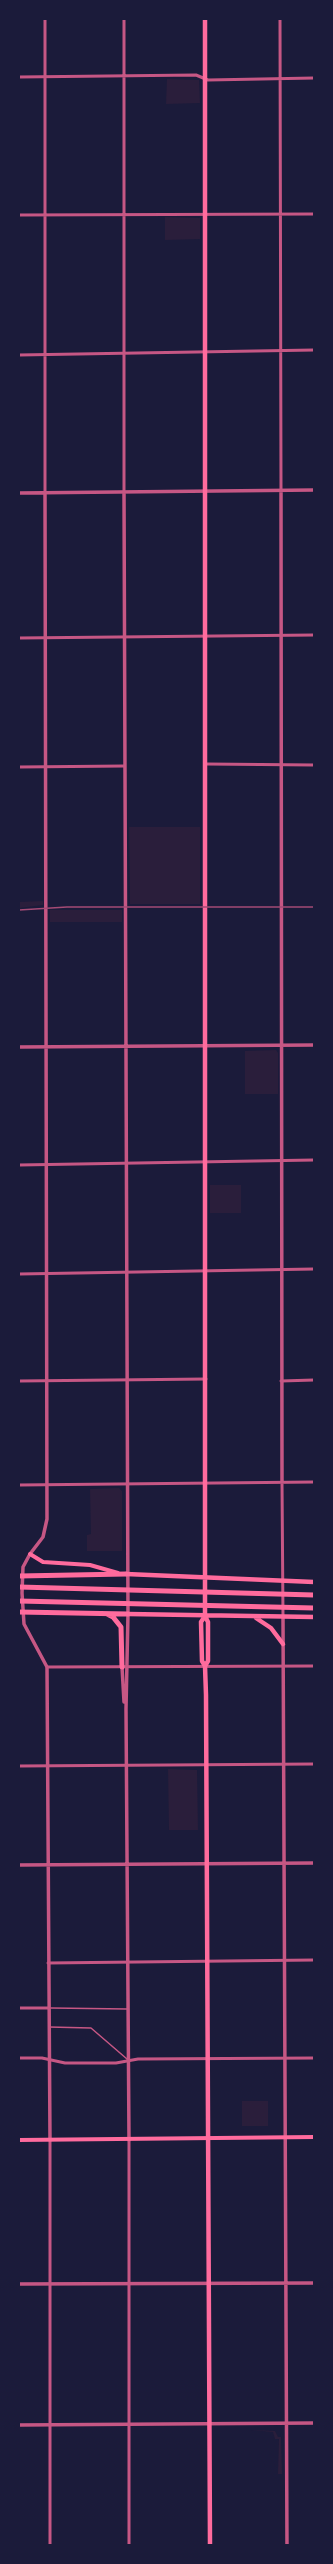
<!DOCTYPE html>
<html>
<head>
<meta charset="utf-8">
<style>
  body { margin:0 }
  #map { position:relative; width:333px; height:2564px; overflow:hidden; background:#1b1b3a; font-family:Raleway,sans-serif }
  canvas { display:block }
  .frame { position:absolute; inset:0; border:20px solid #1b1b3a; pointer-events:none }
</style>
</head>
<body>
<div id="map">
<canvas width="333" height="2564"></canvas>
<div class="frame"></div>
</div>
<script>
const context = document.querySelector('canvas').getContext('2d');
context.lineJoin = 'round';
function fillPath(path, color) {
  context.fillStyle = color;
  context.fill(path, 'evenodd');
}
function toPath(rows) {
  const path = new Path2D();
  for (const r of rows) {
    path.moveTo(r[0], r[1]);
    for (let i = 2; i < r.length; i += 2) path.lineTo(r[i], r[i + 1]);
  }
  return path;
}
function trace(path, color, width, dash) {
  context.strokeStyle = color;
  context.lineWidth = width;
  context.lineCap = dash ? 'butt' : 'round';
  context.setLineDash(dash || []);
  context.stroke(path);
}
fillPath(toPath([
  [167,79,199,80,200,103,166,104],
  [165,217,200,218,200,239,165,240],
  [129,827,200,827,200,904,130,904],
  [43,901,43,905,19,908,19,902],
  [50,910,122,910,122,922,50,922],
  [276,1050,278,1053,278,1094,245,1094,245,1051],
  [210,1185,241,1185,241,1213,210,1213],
  [90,1489,119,1488,122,1491,122,1551,87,1551,87,1535,91,1534],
  [168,1769,197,1770,198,1830,169,1830],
  [242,2101,268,2101,268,2126,242,2126],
  [251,2430,275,2431,278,2437,281,2437,282,2474,278,2474,279,2439,275,2439,273,2432]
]), '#2a1e3b');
trace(toPath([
  [51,2008,127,2009],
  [49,2027,91,2028,127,2059]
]), '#c65784', 1.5);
trace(toPath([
  [124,19,124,492],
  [280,19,281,490],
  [19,77,196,75,208,80,314,78],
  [19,215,314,214],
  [19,355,314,350],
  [45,493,45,19],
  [19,638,314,635],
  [206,764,314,765],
  [19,767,124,766],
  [19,1165,314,1160],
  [19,1274,314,1269],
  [19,1381,206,1379],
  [281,1381,314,1380],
  [282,1482,283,1617],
  [19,1485,314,1482],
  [47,1667,314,1666],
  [19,1766,314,1764],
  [48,1963,314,1960],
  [19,2008,49,2008],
  [19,2058,42,2058,65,2063,116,2063,138,2059,314,2058],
  [50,2140,50,2545],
  [129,2140,129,2545]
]), '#c65784', 3);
trace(toPath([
  [281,490,282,1482],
  [124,492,128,1614,126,1709,129,2140],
  [19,493,314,490],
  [45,493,47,1519,43,1537,30,1554,23,1567,22,1593,24,1624,47,1667,50,2140],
  [19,1047,314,1045],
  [283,1618,287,2545],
  [122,1667,124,1702],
  [19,1865,314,1863],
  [19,2284,314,2283],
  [19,2425,314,2423]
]), '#c65784', 3.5);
trace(toPath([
  [30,1554,43,1562,90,1565,118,1573],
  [19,2140,314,2137]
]), '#ff6b9d', 4);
trace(toPath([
  [126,1574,314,1582],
  [128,1614,314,1617],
  [205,1616,201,1622,202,1661,205,1666,206,1695,210,2545],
  [256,1618,271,1628,283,1644],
  [205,1666,208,1661,208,1622,205,1616,205,19]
]), '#ff6b9d', 4.5);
trace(toPath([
  [19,1576,126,1574],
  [19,1587,314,1595],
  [19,1601,314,1608],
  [19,1612,128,1614],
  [107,1614,113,1617,121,1627,122,1667]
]), '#ff6b9d', 5);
trace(toPath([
  [19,910,67,907,314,907]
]), '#a44b75', 1.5);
</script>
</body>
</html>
